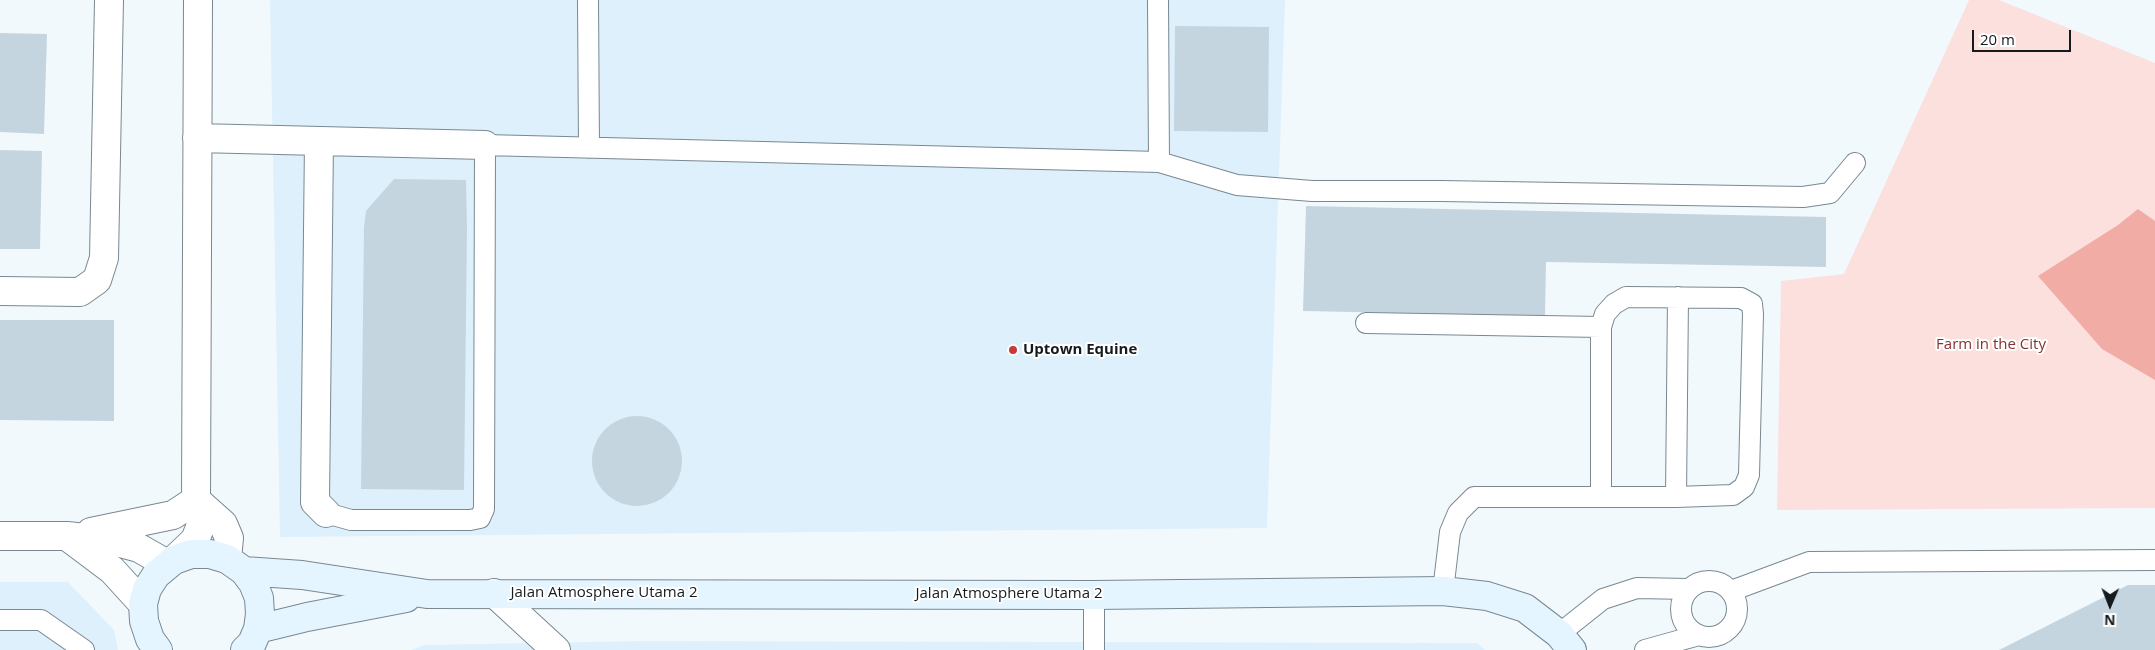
<!DOCTYPE html>
<html>
<head>
<meta charset="utf-8">
<style>
  body { margin:0 }
  #map { position:relative; width:2155px; height:650px; overflow:hidden; background:#f2f9fd; font-family:"Open Sans",sans-serif }
  canvas { display:block }
  .north { position:absolute; left:2085px; top:580px; width:50px; height:50px; -webkit-text-stroke:4px #fff; paint-order:stroke; rotate:181deg; font-size:14px; font-weight:700; line-height:20px; text-align:center; color:#141a1d }
  .north::after { content:''; display:block; margin:auto; width:18px; height:22px; background:#141a1d; clip-path:polygon(50% 0,100% 100%,50% 72%,0 100%) }
  .scale { position:absolute; left:1972px; top:30px; width:99px; height:22px; box-sizing:border-box; border:2px solid #141a1d; border-top:0; padding-left:6px; font-size:15px; line-height:18px; white-space:nowrap; color:#141a1d; -webkit-text-stroke:4px #fff; paint-order:stroke }
</style>
</head>
<body>
<div id="map">
<canvas width="2155" height="650"></canvas>
<div class="north">N</div>
<div class="scale">20 m</div>
</div>
<script>
const context = document.querySelector('canvas').getContext('2d');
context.lineJoin = 'round';
function fillPath(path, color) {
  context.fillStyle = color;
  context.fill(path, 'evenodd');
}
function toPath(rows) {
  const path = new Path2D();
  for (const r of rows) {
    if (r.length === 3) {
      path.moveTo(r[0] + r[2], r[1]);
      path.arc(r[0], r[1], r[2], 0, 2 * Math.PI);
      continue;
    }
    path.moveTo(r[0], r[1]);
    for (let i = 2; i < r.length; i += 2) path.lineTo(r[i], r[i + 1]);
  }
  return path;
}
function trace(path, color, width, dash) {
  context.strokeStyle = color;
  context.lineWidth = width;
  context.lineCap = dash ? 'butt' : 'round';
  context.setLineDash(dash || []);
  context.stroke(path);
}
function write(font, color, halo, rows, align = 'center') {
  context.font = font + ' "Open Sans",sans-serif';
  context.lineWidth = 4;
  context.setLineDash([]);
  context.textBaseline = 'middle';
  context.strokeStyle = halo;
  context.fillStyle = color;
  for (const [text, x, y, turn = 0] of rows) {
    context.save();
    context.translate(x, y);
    context.rotate((+turn || 0) * Math.PI / 180);
    context.textAlign = isNaN(turn) ? turn : align;
    if (halo) context.strokeText(text, 0, 0);
    context.fillText(text, 0, 0);
    context.restore();
  }
}
fillPath(toPath([
  [270,0,1285,0,1267,528,280,537],
  [0,582,68,582,114,630,118,650,0,650],
  [643,641,1477,643,1485,650,411,650,424,645]
]), '#ddf0fc');
fillPath(toPath([
  [1969,0,1999,0,2155,63,2155,508,1777,510,1781,281,1844,274]
]), '#fce0dd');
fillPath(toPath([
  [2138,209,2155,221,2155,380,2102,349,2038,276,2118,225]
]), '#f2aca6');
fillPath(toPath([
  [1175,26,1269,27,1268,132,1174,131],
  [0,33,47,34,44,134,0,132],
  [0,150,42,151,40,249,0,249],
  [394,179,466,180,467,228,464,490,361,489,364,227,366,211],
  [1306,206,1826,217,1826,267,1546,262,1545,316,1303,311],
  [0,320,114,320,114,421,0,420],
  [637,461,45],
  [2128,585,2155,585,2155,650,1999,650]
]), '#c5d5df');
const lane = toPath([
  [588,0,589,148],
  [1158,0,1159,162,1237,185,1312,191,1441,191,1803,197,1830,193,1855,163],
  [1366,323,1601,327,1605,314,1614,304,1626,297,1741,298,1752,304,1753,314,1749,475,1744,487,1733,495,1676,497,1474,497,1458,513,1450,532,1443,591],
  [1601,327,1601,497],
  [1676,497,1678,297],
  [326,513,351,520,470,520,480,518,484,509,485,145,1159,162],
  [1709,609,28],
  [1731,591,1809,562,2155,560],
  [0,620,41,620,84,650],
  [1559,634,1603,599,1637,588,1688,589],
  [1094,650,1094,595],
  [1645,650,1699,635]
]);
const street = toPath([
  [197,138,485,145],
  [319,141,315,502,326,513],
  [0,291,80,292,97,280,104,258,109,0],
  [196,500,223,524,229,538,227,559],
  [91,532,173,515,196,500],
  [0,536,67,536,113,541,139,548,167,564],
  [68,537,112,570,143,604],
  [174,560,195,540,201,525,196,500,198,0],
  [494,593,556,650]
]);
const secondary = toPath([
  [244,571,302,575,427,594,1094,595,1443,591,1487,596,1525,608,1559,634,1572,650],
  [258,629,307,617,406,598],
  [158,650,150,639,144,621,143,604,147,589,156,575,174,560,191,554,210,554,227,559,244,571,253,583,259,598,260,614,258,629,252,643,245,650]
]);
trace(lane, '#798891', 22);
trace(street, '#798891', 30);
trace(secondary, '#798891', 30);
trace(lane, '#fff', 20);
trace(street, '#fff', 28);
trace(secondary, '#e5f5ff', 28);
for (const [x, y, r, color] of [
  [1013,350,5,"#c8393a"]
]) {
  const dot = new Path2D();
  dot.arc(x, y, r, 0, 2 * Math.PI);
  context.fillStyle = color;
  context.fill(dot);
  trace(dot, '#fff', 2);
}
write('15px', '#843230', '#fff', [
  ["Farm in the City",1991,345]
]);
write('bold 15px', '#141a1d', '#fff', [
  ["Uptown Equine",1023,350]
], 'left');
write('15px', '#141a1d', '#fff', [
  ["Jalan Atmosphere Utama 2",604,593],
  ["Jalan Atmosphere Utama 2",1009,594]
]);
</script>
</body>
</html>
